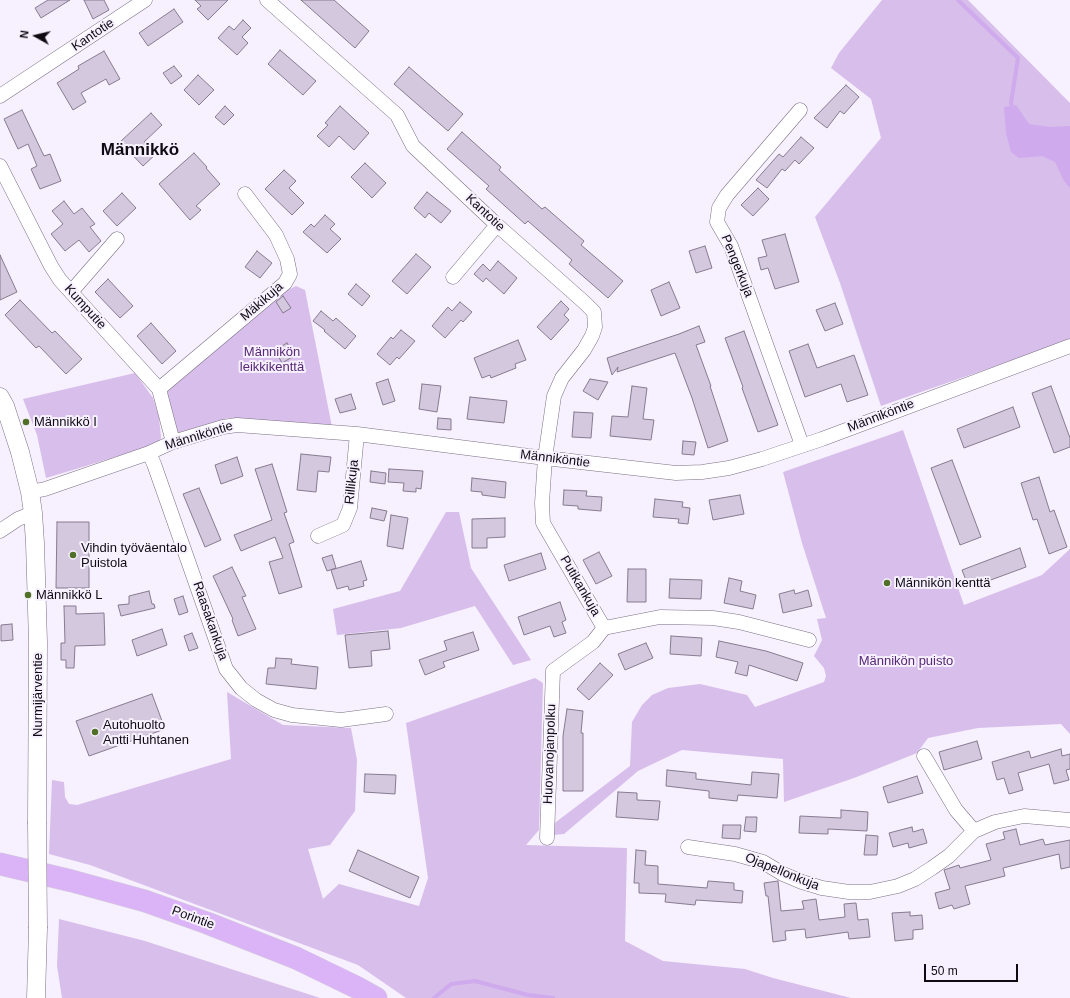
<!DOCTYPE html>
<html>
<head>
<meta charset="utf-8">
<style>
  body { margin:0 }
  #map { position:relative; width:1070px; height:998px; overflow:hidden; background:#f7f0fe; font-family:Arial,sans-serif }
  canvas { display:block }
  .north { position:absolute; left:16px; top:16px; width:40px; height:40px; -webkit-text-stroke:3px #f7f0fe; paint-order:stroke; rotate:278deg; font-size:11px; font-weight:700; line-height:16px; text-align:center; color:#0f0b13 }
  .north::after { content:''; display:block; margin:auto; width:14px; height:18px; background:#0f0b13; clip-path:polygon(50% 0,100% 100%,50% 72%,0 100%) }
  .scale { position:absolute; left:924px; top:964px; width:94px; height:18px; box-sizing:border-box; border:2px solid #0f0b13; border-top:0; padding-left:5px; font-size:12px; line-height:14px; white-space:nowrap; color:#0f0b13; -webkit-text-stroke:3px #f7f0fe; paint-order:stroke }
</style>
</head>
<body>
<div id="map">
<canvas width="1070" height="998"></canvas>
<div class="north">N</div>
<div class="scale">50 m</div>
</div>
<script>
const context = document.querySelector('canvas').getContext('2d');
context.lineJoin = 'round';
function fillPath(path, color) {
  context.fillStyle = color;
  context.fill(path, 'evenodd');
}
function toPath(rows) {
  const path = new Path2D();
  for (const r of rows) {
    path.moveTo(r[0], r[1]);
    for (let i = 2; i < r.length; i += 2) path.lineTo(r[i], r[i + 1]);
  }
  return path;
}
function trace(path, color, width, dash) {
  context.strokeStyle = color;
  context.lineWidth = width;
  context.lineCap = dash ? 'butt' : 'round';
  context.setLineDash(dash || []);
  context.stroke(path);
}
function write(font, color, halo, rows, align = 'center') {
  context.font = font + ' Arial,sans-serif';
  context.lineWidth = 4;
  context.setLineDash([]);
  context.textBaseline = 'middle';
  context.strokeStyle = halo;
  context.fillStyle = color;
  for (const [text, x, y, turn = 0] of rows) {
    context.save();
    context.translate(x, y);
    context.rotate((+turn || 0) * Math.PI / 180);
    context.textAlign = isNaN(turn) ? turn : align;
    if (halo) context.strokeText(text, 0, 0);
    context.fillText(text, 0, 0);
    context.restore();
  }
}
fillPath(toPath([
  [882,0,968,0,1070,103,1070,340,881,406,840,283,815,217,881,138,871,99,831,68,839,53],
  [296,286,305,290,332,427,239,418,228,418,181,434,174,430,166,397,170,386,288,290],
  [135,373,153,398,159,417,161,438,157,444,76,469,46,478,37,435,23,399],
  [903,430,964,605,1042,575,1070,549,1070,734,1061,724,978,728,928,738,917,753,854,778,784,802,783,759,682,750,638,771,564,834,552,835,552,825,630,766,632,722,642,705,652,695,668,688,700,684,747,695,755,707,824,682,826,676,824,668,814,656,822,640,817,619,826,618,802,543,783,472,892,434],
  [446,512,459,512,471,568,531,660,513,665,475,606,401,628,337,635,333,609,400,591],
  [535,678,543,683,539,830,526,845,627,848,625,941,663,961,745,969,773,978,851,998,406,998,358,965,90,865,49,854,52,780,64,782,65,797,69,804,77,805,231,759,227,692,283,725,351,728,357,760,355,811,330,845,308,849,323,899,339,884,419,906,428,878,406,723],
  [59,919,145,941,320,998,62,998,57,966]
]), '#d7beeb');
fillPath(toPath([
  [1016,105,1029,124,1050,127,1070,126,1070,188,1064,181,1055,162,1042,156,1019,158,1011,152,1006,133,1004,107]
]), '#cfaaec');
trace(toPath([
  [958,0,1018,58,1011,103,1013,110],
  [434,998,451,984,475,981,528,995,553,998]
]), '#cfaaec', 4);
const building = toPath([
  [48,0,70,0,41,18,35,8,48,0],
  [84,0,104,0,109,10,93,19,84,0],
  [195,0,228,0,208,20,197,9,201,6,195,0],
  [301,0,334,0,369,31,355,48,301,0],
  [174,9,183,22,148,46,139,33,174,9],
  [243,20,251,28,242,37,248,43,237,55,218,38,229,26,234,30,243,20],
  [280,50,316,81,303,95,268,64,280,50],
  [104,51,120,79,109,85,106,79,81,93,86,102,73,110,57,83,79,69,78,66,104,51],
  [174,66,182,76,171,84,163,73,174,66],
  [409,67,463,114,448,131,394,84,409,67],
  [198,75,214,90,199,105,184,90,198,75],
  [846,85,859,97,844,114,840,111,827,128,814,118,846,85],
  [225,106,234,115,224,125,215,117,225,106],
  [340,106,369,133,354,150,339,136,329,147,317,136,328,125,325,123,340,106],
  [22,110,44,156,50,154,61,181,40,189,31,169,37,166,28,144,18,149,4,119,22,110],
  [151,113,162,125,144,142,156,154,143,166,120,142,151,113],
  [462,132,501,167,499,170,542,209,545,207,584,241,581,245,623,281,608,298,569,264,572,260,528,221,525,224,486,189,489,186,447,149,462,132],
  [801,137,814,148,799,164,795,160,785,171,782,169,767,188,756,180,779,154,783,157,801,137],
  [194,153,207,167,206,168,220,184,196,206,201,210,190,220,159,184,194,153],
  [365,163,386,183,372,198,351,177,365,163],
  [284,170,296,181,289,188,304,203,292,215,265,189,284,170],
  [758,188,769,199,753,216,741,205,758,188],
  [427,192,451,211,441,223,429,213,425,218,414,208,427,192],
  [122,193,136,208,117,226,103,211,122,193],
  [64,201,74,214,82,208,95,224,90,227,101,241,89,252,79,240,65,251,51,234,63,224,52,211,64,201],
  [325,215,335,224,330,229,341,239,327,253,303,232,311,224,314,227,325,215],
  [785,234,799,282,775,289,768,268,761,270,758,258,767,256,762,240,785,234],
  [705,246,712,268,696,273,689,251,705,246],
  [257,251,272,263,260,278,245,267,257,251],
  [416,254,431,267,407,294,392,281,416,254],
  [0,255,17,292,0,300,0,255],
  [498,261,517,278,504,294,486,278,483,282,474,274,483,264,490,271,498,261],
  [108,279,133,306,120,318,95,292,108,279],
  [669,282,680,308,661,316,651,290,669,282],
  [356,284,370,296,362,306,348,294,356,284],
  [283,296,291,308,283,313,276,302,283,296],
  [20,300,52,333,55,331,82,359,66,374,39,346,36,348,5,315,20,300],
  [561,301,569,309,564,315,569,320,551,340,537,327,561,301],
  [460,302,472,312,463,322,461,320,445,338,432,326,448,307,452,311,460,302],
  [835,303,843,324,825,331,816,310,835,303],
  [321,311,333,321,336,318,356,336,345,349,324,331,325,330,313,321,321,311],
  [151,323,176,351,162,364,137,336,151,323],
  [699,326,705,342,696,345,711,386,710,386,728,441,708,448,692,398,675,353,617,372,618,367,612,375,607,358,679,334,699,326],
  [401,330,415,341,399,359,397,357,390,365,377,354,391,337,393,339,401,330],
  [744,331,778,425,758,432,742,388,743,387,725,338,744,331],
  [518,340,526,360,515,364,516,368,491,378,490,375,482,378,474,358,518,340],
  [287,343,294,356,282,363,275,350,287,343],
  [808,344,817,368,854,355,868,395,847,402,841,384,805,397,789,351,808,344],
  [388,379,395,401,383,405,376,383,388,379],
  [590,379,608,382,598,400,583,391,590,379],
  [422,384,441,386,437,412,419,409,422,384],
  [632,386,647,388,643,419,654,420,651,440,610,436,612,416,628,417,632,386],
  [1051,386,1070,438,1070,447,1054,453,1032,393,1051,386],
  [351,394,356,409,340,413,335,399,351,394],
  [470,397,507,401,504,423,467,419,470,397],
  [1013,407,1020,427,964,448,957,429,1013,407],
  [574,412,593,413,591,438,572,437,574,412],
  [438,418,451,419,451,430,437,429,438,418],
  [683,441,696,442,694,455,682,454,683,441],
  [301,454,331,457,329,472,318,471,316,492,297,490,301,454],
  [237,457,243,476,221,484,215,465,237,457],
  [952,460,981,537,960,545,931,468,952,460],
  [272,464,287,512,284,513,294,542,289,544,302,587,279,594,269,562,283,558,275,537,241,551,234,535,272,520,255,469,272,464],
  [389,469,423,471,421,489,416,488,416,492,403,491,404,483,388,482,389,469],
  [371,471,386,473,385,484,370,482,371,471],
  [1039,477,1050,512,1054,510,1067,547,1049,554,1037,519,1033,520,1021,483,1039,477],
  [472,478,506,482,505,498,482,495,482,492,471,491,472,478],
  [199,488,221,540,205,547,183,494,199,488],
  [564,490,587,491,586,496,602,497,601,511,578,509,578,506,563,505,564,490],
  [740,495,744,514,713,520,709,500,740,495],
  [655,499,683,502,682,507,690,508,688,524,678,523,679,519,653,517,655,499],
  [372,508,387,511,384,521,370,518,372,508],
  [391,515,408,518,403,549,387,546,391,515],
  [505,518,505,537,487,538,487,548,472,548,472,519,505,518],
  [57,522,89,522,89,588,56,588,57,522],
  [1020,548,1026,567,969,588,962,570,1020,548],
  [599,552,612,576,596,584,583,560,599,552],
  [541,553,546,569,509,581,504,565,541,553],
  [332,555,336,568,327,571,322,558,332,555],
  [361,561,367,580,363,581,364,586,349,590,348,586,337,589,331,570,361,561],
  [232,567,246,596,242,597,256,629,238,636,232,620,233,619,213,576,232,567],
  [628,569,646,569,646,602,627,602,628,569],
  [729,578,742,581,740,591,756,595,753,609,724,603,729,578],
  [670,579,702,580,701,599,669,598,670,579],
  [794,590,795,594,808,590,812,606,783,613,779,594,794,590],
  [149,591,152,604,154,604,155,608,121,616,118,605,129,604,129,596,149,591],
  [183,596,188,612,179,615,174,599,183,596],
  [560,602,566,620,562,622,566,633,554,637,550,626,524,635,518,617,560,602],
  [64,606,76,606,76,614,104,613,105,645,75,646,74,668,66,668,66,660,61,660,61,643,65,643,64,606],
  [12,624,13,640,1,641,1,625,12,624],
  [162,629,167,645,137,656,132,640,162,629],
  [388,631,390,649,371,651,372,666,349,668,345,635,388,631],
  [473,632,479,650,443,662,445,667,425,675,419,660,447,650,444,641,473,632],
  [192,633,198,648,189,651,184,636,192,633],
  [671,636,702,638,701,656,670,654,671,636],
  [719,641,766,651,803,663,797,681,749,665,747,676,735,673,738,662,716,657,719,641],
  [646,643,653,658,625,670,618,654,646,643],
  [276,658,292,659,291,664,318,667,316,689,266,684,268,668,275,668,276,658],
  [600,663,613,675,589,700,577,689,600,663],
  [152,694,165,729,89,756,76,721,152,694],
  [567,709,583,711,581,733,583,733,583,791,563,791,563,736,567,709],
  [977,741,982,759,944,770,939,752,977,741],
  [1061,749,1062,756,1070,754,1070,769,1066,770,1069,780,1054,784,1049,764,1018,773,1023,790,1009,794,1004,778,997,780,992,762,1029,751,1031,758,1061,749],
  [667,770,696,773,696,779,751,785,752,772,779,774,777,798,738,795,737,801,709,798,709,791,666,786,667,770],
  [365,774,396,775,395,794,364,792,365,774],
  [917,776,923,793,888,803,883,787,917,776],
  [618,792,637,793,637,800,660,801,658,820,616,817,618,792],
  [841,810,868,812,867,831,828,829,828,834,799,833,800,816,841,818,841,810],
  [746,817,757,817,756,832,744,831,746,817],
  [723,825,741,825,740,839,722,838,723,825],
  [912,827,913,832,923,829,927,843,909,848,908,843,893,847,889,833,912,827],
  [1016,829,1020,845,1043,839,1045,845,1070,840,1070,867,1061,869,1059,854,1003,868,1005,876,965,886,970,904,954,909,952,905,939,909,935,893,950,889,944,870,959,865,960,868,991,860,986,844,1005,839,1003,832,1016,829],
  [866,835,878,836,877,855,864,855,866,835],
  [358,850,419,877,410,898,349,871,358,850],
  [636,850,646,851,645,865,658,866,658,884,707,888,708,881,734,883,734,890,743,891,742,903,696,900,695,905,665,902,666,894,639,893,639,883,634,883,636,850],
  [778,881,781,911,804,909,802,901,816,899,819,920,845,917,844,904,856,903,858,920,868,919,870,937,849,939,848,932,806,938,805,929,785,931,786,940,773,942,768,896,766,896,764,883,778,881],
  [910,912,910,916,922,915,923,929,913,930,913,939,895,941,892,913,910,912]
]);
fillPath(building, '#d4c8de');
trace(building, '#867b90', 1);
const minor = toPath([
  [267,0,397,115,413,146,497,225,585,303,594,312,595,327,592,336,584,350,562,378,554,396,545,458,542,503,543,523,604,628,660,617,713,618,739,622,809,640],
  [0,96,145,0],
  [800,110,727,195,719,208,717,222,731,246,802,445],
  [0,166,51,266,60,280,159,389,173,442],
  [453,277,497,225],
  [71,292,117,239],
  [159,389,285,283,290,274,287,259,276,235,245,194],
  [149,453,154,464,226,669,241,688,256,700,274,710,292,715,341,720,386,714],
  [30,492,45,489,149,453,173,442,223,427,237,425,357,434,545,458,676,473,702,472,729,468,762,459,822,439,1070,346],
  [0,531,18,519,33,513],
  [318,536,343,525,350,508,357,434],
  [924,756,956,810,974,831],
  [547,838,553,671,593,642,604,628],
  [688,847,735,854,763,862,783,874,802,882,822,888,849,892,870,892,898,886,915,879,932,868,949,856,974,831,995,822,1024,816,1070,820]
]);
const tertiary = toPath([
  [0,397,5,406,20,452,30,492,33,513,35,543,38,642,37,822],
  [36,998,38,928]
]);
const trunk = toPath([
  [0,864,72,881,145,901,207,923,296,958,358,988,376,998]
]);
trace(minor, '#7b7084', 15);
trace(tertiary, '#7b7084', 19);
trace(trunk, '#d4d3d5', 23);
trace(minor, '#fff', 14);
trace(tertiary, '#fff', 18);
trace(trunk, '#dbb4f8', 22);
const tertiaryBridge = toPath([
  [37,822,38,928]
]);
trace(tertiaryBridge, '#7b7084', 19, []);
trace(tertiaryBridge, '#fff', 18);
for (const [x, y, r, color] of [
  [26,422,4,"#507027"],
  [73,555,4,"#507027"],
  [887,583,4,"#507027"],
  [28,595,4,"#507027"],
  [95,732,4,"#507027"]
]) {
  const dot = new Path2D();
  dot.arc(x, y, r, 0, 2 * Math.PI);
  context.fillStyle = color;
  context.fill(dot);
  trace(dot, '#f7f0fe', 1.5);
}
write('13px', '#0f0b13', '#f7f0fe', [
  ["Kantotie",93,35,-34],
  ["Kantotie",485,213,43],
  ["Pengerkuja",737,266,68],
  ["Mäkikuja",262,302,-41],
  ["Kumputie",85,307,48],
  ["Männiköntie",881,416,-21],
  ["Männiköntie",199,436,-17],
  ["Männiköntie",555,459,7],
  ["Rillikuja",352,482,-84],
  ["Putikankuja",580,586,60],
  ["Raasakankuja",210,621,71],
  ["Nurmijärventie",38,695,-90],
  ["Huovanojanpolku",550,754,-88],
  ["Ojapellonkuja",782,872,22],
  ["Porintie",193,918,20]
]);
write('13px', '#572975', '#f7f0fe', [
  ["Männikön",272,352],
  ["leikkikenttä",272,367],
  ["Männikön puisto",906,661]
]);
write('13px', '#0f0b13', '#f7f0fe', [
  ["Männikkö I",34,422],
  ["Vihdin työväentalo",81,548],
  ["Puistola",81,563],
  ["Männikön kenttä",895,583],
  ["Männikkö L",36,595],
  ["Autohuolto",103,725],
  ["Antti Huhtanen",103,740]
], 'left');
write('bold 17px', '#0f0b13', '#f7f0fe', [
  ["Männikkö",140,150]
]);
</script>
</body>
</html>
